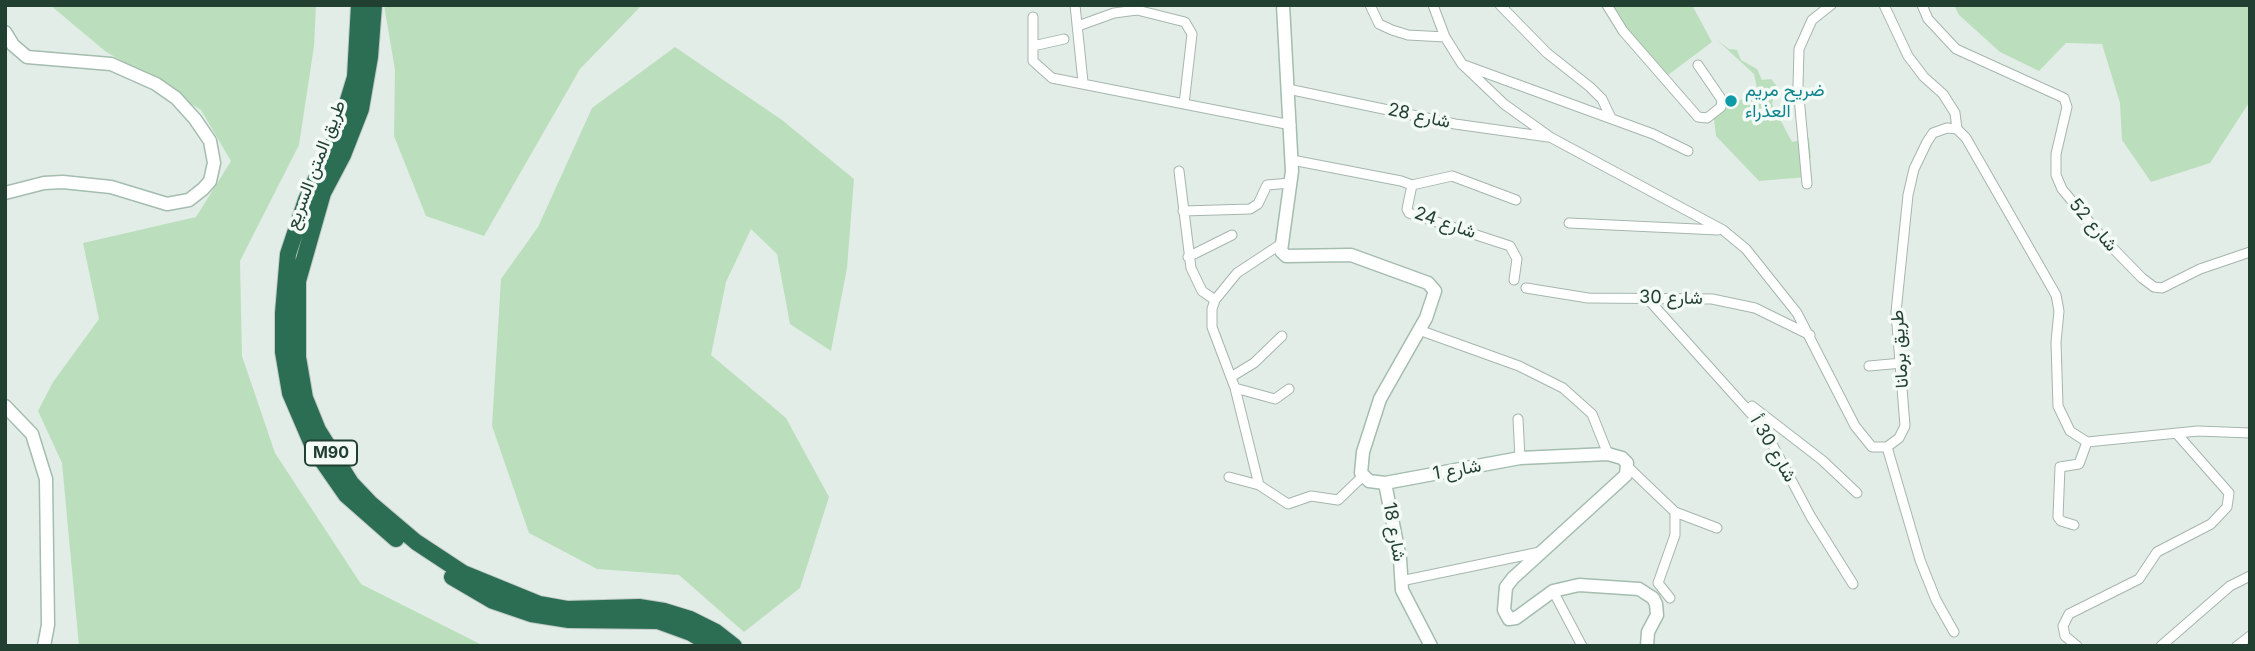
<!DOCTYPE html>
<html>
<head>
<meta charset="utf-8">
<style>
  body { margin:0 }
  #map { position:relative; width:2255px; height:651px; overflow:hidden; background:#e3ede7; font-family:Inter,sans-serif }
  canvas { display:block }
  .frame { position:absolute; inset:0; border:7px solid #214032; pointer-events:none }
</style>
</head>
<body>
<div id="map">
<canvas width="2255" height="651"></canvas>
<div class="frame"></div>
</div>
<script>
const context = document.querySelector('canvas').getContext('2d');
context.lineJoin = 'round';
function fillPath(path, color) {
  context.fillStyle = color;
  context.fill(path, 'evenodd');
}
function toPath(rows) {
  const path = new Path2D();
  for (const r of rows) {
    path.moveTo(r[0], r[1]);
    for (let i = 2; i < r.length; i += 2) path.lineTo(r[i], r[i + 1]);
  }
  return path;
}
function trace(path, color, width, dash) {
  context.strokeStyle = color;
  context.lineWidth = width;
  context.lineCap = dash ? 'butt' : 'round';
  context.setLineDash(dash || []);
  context.stroke(path);
}
function write(font, color, halo, rows, align = 'center') {
  context.font = font + ' Inter,Vazirmatn,sans-serif';
  context.lineWidth = 7;
  context.setLineDash([]);
  context.textBaseline = 'middle';
  context.strokeStyle = halo;
  context.fillStyle = color;
  for (const [text, x, y, turn = 0] of rows) {
    context.save();
    context.translate(x, y);
    context.rotate((+turn || 0) * Math.PI / 180);
    context.textAlign = isNaN(turn) ? turn : align;
    if (halo) context.strokeText(text, 0, 0);
    context.fillText(text, 0, 0);
    context.restore();
  }
}
fillPath(toPath([
  [50,5,316,5,314,46,299,145,240,261,242,356,275,453,361,584,484,646,79,646,62,463,38,411,53,382,99,319,83,243,196,217,231,161,201,110,105,51],
  [384,5,642,5,580,69,484,236,426,216,394,136,395,70],
  [1624,5,1692,5,1712,42,1668,75,1660,70,1609,7],
  [1954,5,2250,5,2250,101,2210,163,2151,182,2122,140,2120,103,2102,44,2066,43,2039,71,2000,52,1959,15],
  [1717,40,1729,49,1737,50,1741,60,1757,69,1762,80,1771,79,1776,85,1772,104,1792,142,1809,138,1811,158,1807,160,1807,177,1759,181,1716,136,1713,111,1758,93,1754,74],
  [675,47,782,120,854,179,847,268,831,351,790,324,777,254,751,229,726,282,711,355,786,418,829,497,800,588,744,632,679,575,597,569,529,533,492,426,501,279,538,227,592,108]
]), '#bbdfbd');
const street = toPath([
  [1075,5,1083,82],
  [1370,5,1379,24,1392,30,1408,35,1445,37],
  [1433,5,1445,37,1462,64,1504,104,1550,137,1723,230,1746,249,1797,313,1855,426,1872,447,1887,447,1899,438,1905,426,1896,312,1908,195,1914,169,1927,142,1933,133,1947,128,1957,129,1966,138,2056,295,2059,311,2056,342,2058,406,2070,431,2087,442,2198,431,2250,433],
  [1500,5,1547,53,1590,87,1602,99,1611,118],
  [1607,5,1623,31,1698,117,1707,118,1721,107,1722,100,1698,65],
  [1884,5,1908,56,1924,77,1943,94,1955,113,1957,129],
  [1922,5,1928,19,1956,49,2064,98,2067,107,2056,154,2056,175,2062,189,2100,235,2142,278,2154,287,2162,288,2200,269,2250,252],
  [1033,17,1033,61,1052,78,1291,125],
  [1078,26,1114,13,1137,10,1185,22,1192,34,1184,104],
  [1033,46,1064,39],
  [1464,65,1653,134,1688,151],
  [1288,89,1455,124,1548,137],
  [1292,160,1401,181,1412,185,1407,209,1409,213,1510,246,1517,259,1514,280],
  [1179,171,1191,268,1202,291,1215,300],
  [1807,184,1798,86,1799,49,1812,20,1831,5],
  [1412,185,1452,176,1516,200],
  [1183,211,1250,209,1258,204,1267,185,1291,183],
  [1569,223,1718,230],
  [1188,257,1232,235],
  [1526,288,1588,298,1712,299,1755,308,1810,335],
  [1647,298,1763,427,1811,517,1853,584],
  [1419,330,1519,366,1563,388,1592,414,1608,454],
  [1869,366,1902,363],
  [1231,377,1254,363,1282,336],
  [1235,388,1275,399,1289,389],
  [1752,406,1822,460,1857,493],
  [1518,419,1520,458],
  [1887,447,1920,560,1936,600,1954,632],
  [1629,468,1675,512,1675,535,1658,583,1670,598],
  [1229,477,1259,485,1288,504,1311,496,1338,500,1363,476],
  [1259,485,1235,388,1212,327,1212,309,1215,300,1237,273,1281,244],
  [1675,512,1717,528],
  [2074,525,2061,521,2058,517,2060,467,2079,464,2087,442],
  [1401,581,1540,552],
  [1553,591,1582,646],
  [2077,646,2065,636,2063,626,2069,614,2139,579,2157,552,2211,524,2227,507,2229,493,2177,434],
  [2161,646,2230,586,2250,576],
  [2237,646,2250,636]
]);
const secondary = toPath([
  [1283,5,1292,171,1281,251,1286,256,1351,255,1428,283,1435,291,1426,318,1380,399,1363,452,1361,473,1369,481,1385,483,1520,458,1608,454,1622,458,1627,463,1626,475,1513,578,1506,587,1504,610,1509,619,1516,618,1553,591,1579,585,1639,589,1653,598,1656,604,1657,615,1648,632,1647,646],
  [5,32,13,45,27,57,111,64,156,84,176,98,195,119,210,141,214,163,210,181,203,189,189,200,167,204,111,187,63,182,44,183,5,193],
  [5,406,32,434,46,479,48,625,44,646],
  [1385,483,1400,559,1402,590,1431,646]
]);
const highway = toPath([
  [359,5,355,77,338,133,306,200,288,254,283,313,283,352,290,393,314,449,346,495,396,539],
  [374,5,370,57,361,109,343,155,323,193,298,281,298,357,305,398,318,430,351,483,370,503,416,542,463,573,539,604,567,609,639,607,664,611,690,619,716,632,734,646],
  [452,577,493,601,531,614,569,620,658,621,691,633,713,646]
]);
trace(street, '#a5b6ad', 11);
trace(secondary, '#a3bdaf', 15);
trace(highway, '#c1cac6', 18);
trace(street, '#fff', 9);
trace(secondary, '#fff', 12);
trace(highway, '#2c6e53', 16);
for (const [x, y, r, color] of [
  [1731,101,7,"#0f9aa8"]
]) {
  const dot = new Path2D();
  dot.arc(x, y, r, 0, 2 * Math.PI);
  context.fillStyle = color;
  context.fill(dot);
  trace(dot, '#f4faf5', 2.5);
}
for (const [x, y, w] of [
  [331,453,52]
]) {
  const box = new Path2D();
  box.roundRect(x - w / 2, y - 12.5, w, 25, 5);
  context.fillStyle = '#f4faf5';
  context.fill(box);
  trace(box, '#214032', 2);
}
write('bold 16px', '#214032', null, [
  ["M90",331,453]
]);
write('18px', '#0d838f', '#f4faf5', [
  ["ضريح مريم",1745,91],
  ["العذراء",1745,112]
], 'left');
write('18px', '#214032', '#f4faf5', [
  ["شارع 28",1419,116,12],
  ["طريق المتن السريع",316,165,-69],
  ["شارع 24",1445,223,19],
  ["شارع 52",2093,225,49],
  ["شارع 30",1671,298,1],
  ["طريق برمانا",1900,349,-94],
  ["شارع 30 أ",1773,449,60],
  ["شارع 1",1457,470,-10],
  ["شارع 18",1394,532,80]
]);
</script>
</body>
</html>
